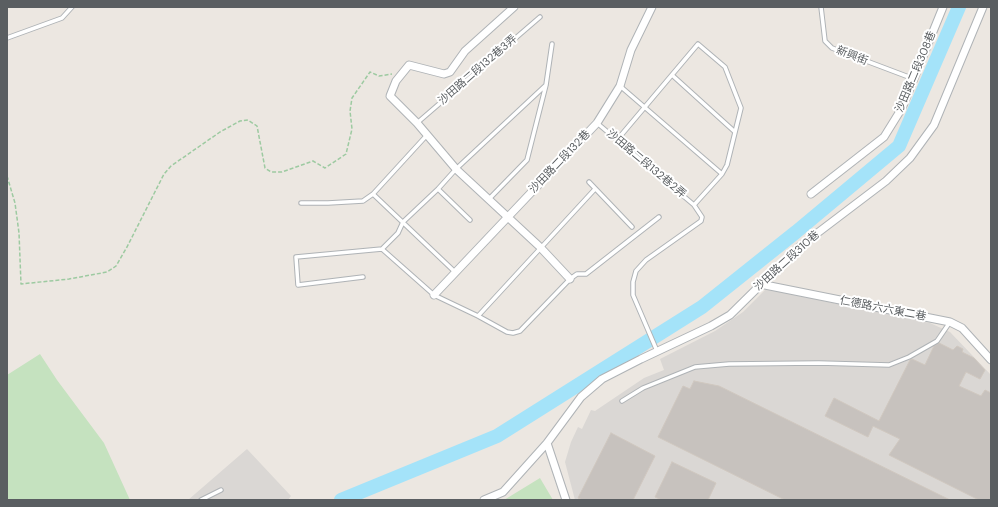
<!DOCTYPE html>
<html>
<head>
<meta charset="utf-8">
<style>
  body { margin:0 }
  #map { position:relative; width:998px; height:507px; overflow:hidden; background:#ece7e1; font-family:"DM Sans",sans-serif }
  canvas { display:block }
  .frame { position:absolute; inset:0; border:8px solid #5a5e61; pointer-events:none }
</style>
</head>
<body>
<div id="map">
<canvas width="998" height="507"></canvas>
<div class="frame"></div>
</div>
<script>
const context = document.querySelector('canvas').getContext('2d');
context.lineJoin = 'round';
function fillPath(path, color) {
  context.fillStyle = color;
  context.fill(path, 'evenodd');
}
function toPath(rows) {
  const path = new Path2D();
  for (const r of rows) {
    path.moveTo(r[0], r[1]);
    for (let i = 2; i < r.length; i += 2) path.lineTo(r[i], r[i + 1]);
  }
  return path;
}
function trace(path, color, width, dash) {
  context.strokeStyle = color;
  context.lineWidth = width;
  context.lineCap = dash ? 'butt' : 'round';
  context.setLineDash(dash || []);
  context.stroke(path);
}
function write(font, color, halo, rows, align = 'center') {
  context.font = font + ' "DM Sans","Noto Sans TC",sans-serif';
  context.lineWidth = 4;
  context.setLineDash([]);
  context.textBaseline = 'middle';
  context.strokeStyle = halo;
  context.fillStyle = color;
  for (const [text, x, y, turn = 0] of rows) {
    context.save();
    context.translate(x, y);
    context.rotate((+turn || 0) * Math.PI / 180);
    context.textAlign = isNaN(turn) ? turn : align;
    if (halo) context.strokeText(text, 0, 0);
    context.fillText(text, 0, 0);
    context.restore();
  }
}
fillPath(toPath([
  [766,289,930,323,950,332,991,375,991,500,575,500,565,462,571,442,578,427,582,429,591,410,595,411,644,378,664,370,660,359,715,331,743,312],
  [247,449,291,496,288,500,188,500]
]), '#dad7d4');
fillPath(toPath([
  [40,354,57,380,104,443,130,500,7,500,7,375],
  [540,478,553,500,504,500]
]), '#c5e2bf');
trace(toPath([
  [341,500,497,436,702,307,796,232,899,146,959,7]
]), '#a4e3f9', 14);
const building = toPath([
  [939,343,953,350,957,346,963,349,962,352,974,358,985,370,980,379,966,372,959,386,981,396,985,390,991,393,991,500,979,500,889,455,900,439,873,426,868,437,825,416,834,398,879,421,910,360,912,359,925,365,934,346,939,343],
  [694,381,719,386,950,500,785,500,658,437,683,386,690,389,694,381],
  [611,433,655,456,633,500,583,500,578,498,611,433],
  [672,462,716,483,708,500,662,500,655,497,672,462]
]);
fillPath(building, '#c7c2be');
trace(building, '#d0c8c0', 1);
const service = toPath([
  [821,7,825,41,832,48,914,79],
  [7,38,62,18,72,7],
  [672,75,735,132],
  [620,86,722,174],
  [417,123,540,17],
  [597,123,694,205,702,217,701,221,646,260,636,271,633,282,633,295,657,351],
  [617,140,698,44,725,67,741,108,727,165,722,174,694,205],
  [589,182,632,227],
  [438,189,470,220],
  [373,194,455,272],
  [489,199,527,160,546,85,552,44],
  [301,203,328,203,363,201,373,194,427,135],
  [382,249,398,233,403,222,438,189,456,169,546,85],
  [363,277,298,285,296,257,382,249,434,295,478,316,507,332,513,333,520,331,570,279,577,274,586,274,659,217],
  [478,316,595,189],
  [622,401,643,388,695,367,729,364,819,363,889,365,909,357,937,341,950,322],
  [201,500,221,490]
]);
const minor = toPath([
  [514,7,465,51,450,72,444,74,409,65,396,81,390,96,417,123,456,169,540,247,570,279],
  [811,194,884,137,902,108,943,7],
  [760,284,950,322,962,328,991,360],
  [434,295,597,123,620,86,631,50,652,7],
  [547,443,566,500],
  [484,500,503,492,547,443,581,397,602,379,641,359,711,326,730,315,799,247,886,181,910,158,934,125,983,7]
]);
trace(service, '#afb3b6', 5.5);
trace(minor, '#afb3b6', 9);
trace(toPath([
  [7,176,15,203,19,233,21,284,69,279,107,272,116,266,127,247,164,174,171,166,220,132,240,121,248,120,257,126,265,168,271,172,282,172,313,161,325,168,346,154,352,129,350,111,352,98,370,72,379,76,392,74]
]), '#9dcaa1', 1.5, [4, 2]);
trace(service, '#fff', 3.5);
trace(minor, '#fff', 7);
write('11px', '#5a5e61', '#fff', [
  ["新興街",852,56,21],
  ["沙田路二段132巷3弄",478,70,-41],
  ["沙田路二段308巷",916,72,-67],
  ["沙田路二段132巷",560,162,-46],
  ["沙田路二段132巷2弄",646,164,40],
  ["沙田路二段310巷",787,261,-42],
  ["仁德路六六東二巷",883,309,11]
]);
</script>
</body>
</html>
